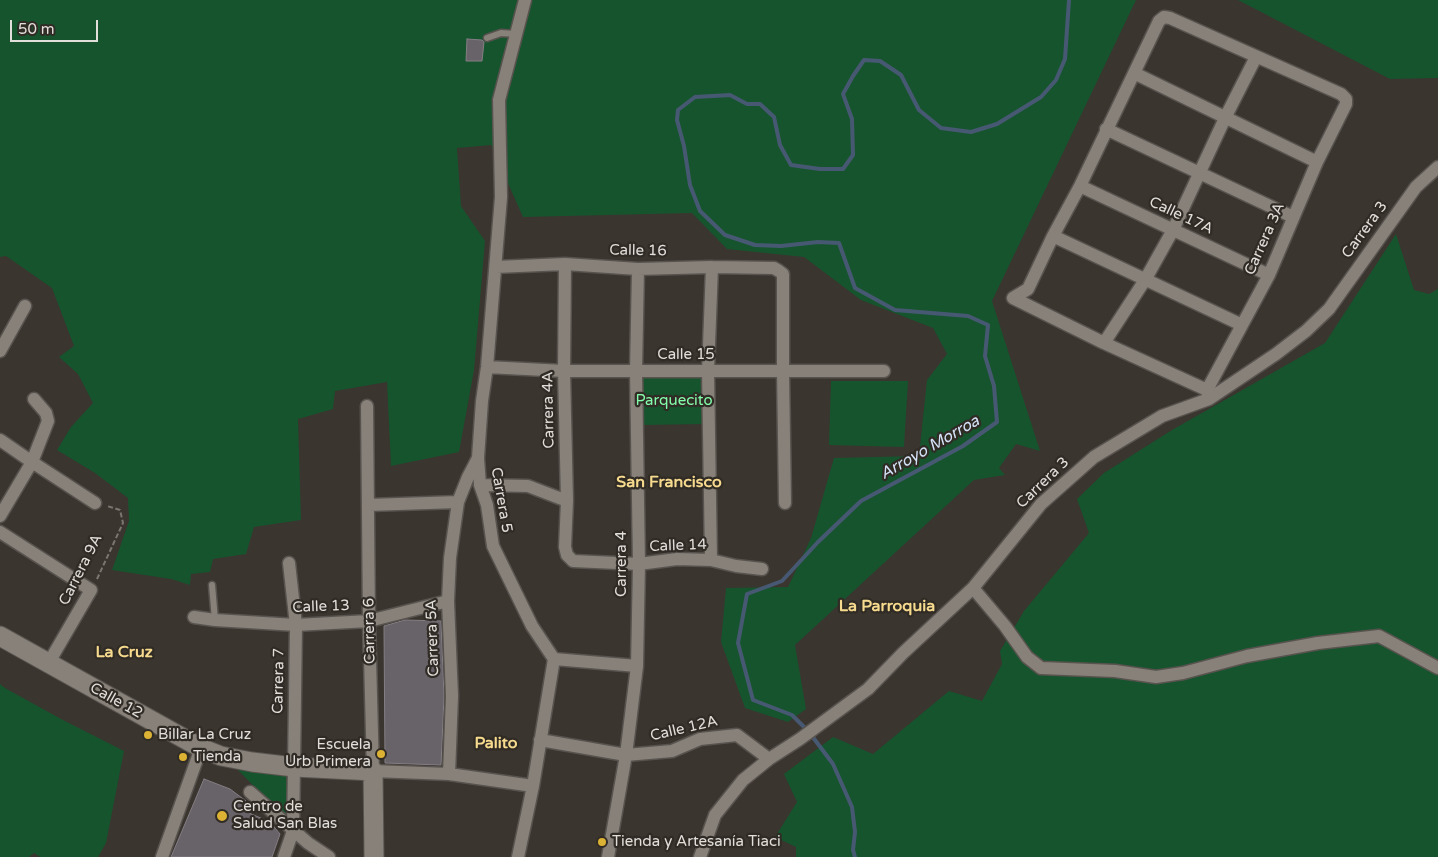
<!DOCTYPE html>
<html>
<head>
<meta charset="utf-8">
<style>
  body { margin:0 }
  #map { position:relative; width:1438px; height:857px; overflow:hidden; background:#3b352f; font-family:"Varela Round",sans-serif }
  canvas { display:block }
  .scale { position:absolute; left:10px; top:20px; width:88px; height:22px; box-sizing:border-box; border:2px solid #e2deda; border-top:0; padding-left:6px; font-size:15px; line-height:18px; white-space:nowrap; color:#e2deda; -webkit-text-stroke:4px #302b25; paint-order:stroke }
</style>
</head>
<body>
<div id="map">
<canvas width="1438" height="857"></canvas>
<div class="scale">50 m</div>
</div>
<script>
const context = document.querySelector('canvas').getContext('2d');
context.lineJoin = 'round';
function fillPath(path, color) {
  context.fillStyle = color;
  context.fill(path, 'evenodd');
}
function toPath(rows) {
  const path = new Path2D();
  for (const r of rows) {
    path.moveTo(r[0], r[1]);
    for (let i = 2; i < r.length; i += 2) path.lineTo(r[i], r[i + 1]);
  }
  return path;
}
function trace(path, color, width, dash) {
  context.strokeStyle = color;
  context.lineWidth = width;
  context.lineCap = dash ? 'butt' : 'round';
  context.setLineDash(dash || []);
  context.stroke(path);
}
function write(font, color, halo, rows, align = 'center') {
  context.font = font + ' "Varela Round",sans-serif';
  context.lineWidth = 4.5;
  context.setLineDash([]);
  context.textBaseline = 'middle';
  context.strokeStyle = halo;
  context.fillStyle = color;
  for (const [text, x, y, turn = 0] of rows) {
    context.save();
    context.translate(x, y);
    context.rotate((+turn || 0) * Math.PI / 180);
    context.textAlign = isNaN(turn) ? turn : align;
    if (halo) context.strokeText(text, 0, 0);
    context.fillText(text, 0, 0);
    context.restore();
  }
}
fillPath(toPath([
  [0,0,1136,0,992,301,1040,451,1016,444,999,468,1005,475,974,480,795,645,806,709,788,722,745,708,721,642,726,588,788,587,811,538,834,458,919,456,927,380,947,354,933,328,861,300,804,257,727,249,692,213,523,217,491,145,457,148,461,206,485,241,474,370,459,452,391,466,387,382,335,391,333,409,298,419,301,520,254,527,246,554,213,559,210,572,191,574,190,585,171,579,112,570,129,521,128,498,95,473,57,450,71,427,93,403,78,374,59,357,74,346,52,288,6,256,0,257],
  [1238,0,1438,0,1438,78,1390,79],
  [1396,234,1414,290,1429,294,1438,289,1438,857,796,857,796,847,775,837,797,802,784,774,833,737,873,754,949,691,982,701,1002,664,1000,651,1024,611,1089,533,1077,499,1104,473,1172,430,1325,343],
  [641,377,706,377,706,424,642,425],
  [831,381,908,381,904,447,829,445],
  [0,684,5,688,61,719,124,751,106,843,98,857,40,857,34,853,29,857,0,857],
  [238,770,286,775,291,820,286,819]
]), '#16542e');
trace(toPath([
  [855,857,853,850,855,832,852,807,833,764,809,732,792,715,753,700,738,643,747,594,782,581,818,542,861,501,963,446,997,422,994,386,985,356,988,325,968,316,895,310,855,288,839,243,818,242,781,246,755,245,725,235,700,211,690,185,684,146,677,120,678,110,695,97,730,95,747,104,760,104,774,117,780,145,791,165,820,169,843,169,853,155,852,119,843,94,853,76,864,60,880,61,901,75,919,110,941,128,971,132,997,124,1041,97,1056,80,1065,59,1069,0]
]), '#475972', 4);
const building = toPath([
  [467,39,482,40,484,42,482,61,466,61,467,39],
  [405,620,441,621,444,696,441,765,385,763,384,626,405,620],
  [204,779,230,789,246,801,242,810,270,822,280,834,272,857,171,857,204,779]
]);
fillPath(building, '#686269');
trace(building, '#847e85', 1);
const lane = toPath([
  [487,38,501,33,516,34],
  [212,585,215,620]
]);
const street = toPath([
  [1134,73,1317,162],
  [1106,129,1293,217],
  [1080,186,1269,275],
  [1053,236,1242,325],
  [565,264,564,371,567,501,565,547,567,555,573,561,639,564,677,559,711,560,736,566,762,569],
  [496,267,565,264,638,269,712,267,774,268,779,271,783,274,783,371,785,503],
  [1104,343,1145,280,1173,230,1226,116,1256,57],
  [0,351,25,306],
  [487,367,564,371,884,371],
  [1207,390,1269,275,1317,162,1346,104,1346,99,1341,94,1170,18,1164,17,1159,21,1080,186,1053,236,1028,289,1013,298,1104,343,1207,390,1209,399],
  [367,406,369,621,373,771,449,774,533,786],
  [0,440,32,462,95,503],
  [480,485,528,486,567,501],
  [369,505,458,502],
  [0,516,32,462,48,421,46,413,34,399],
  [0,532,91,590,48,664],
  [711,560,708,371,712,267],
  [973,588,1005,626,1027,657,1041,668,1115,671,1156,677,1183,673,1247,656,1318,643,1379,636,1438,668],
  [194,617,215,620,296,625,369,621,448,601],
  [554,659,637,666],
  [540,740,626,755,672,751,700,739,737,735,769,759],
  [449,774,452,696,448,601,450,558,458,502,468,477,478,458],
  [250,792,308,843,329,857],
  [162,857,201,748],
  [284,857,293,831,294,767,296,625,289,563],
  [518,857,533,786,554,659,532,626,493,546,487,505,480,485,478,458,482,401,487,367,501,197,499,100,525,0],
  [608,857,626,755,637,666,639,564,636,371,638,269],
  [700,857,715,815,743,780,769,759,800,739,868,689,903,653,973,588,1041,504,1094,457,1162,416,1209,399,1276,354,1306,331,1329,309,1416,187,1438,167]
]);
const secondary = toPath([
  [0,636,201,748,221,756,252,762,294,767,373,771,374,857]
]);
trace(lane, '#58534e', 9);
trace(street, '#58534e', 15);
trace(secondary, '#58534e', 21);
trace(toPath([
  [97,579,123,523,120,510,107,506]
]), '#7b7670', 2, [5, 2.5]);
trace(lane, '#87817a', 6);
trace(street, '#87817a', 12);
trace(secondary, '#87817a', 19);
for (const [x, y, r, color] of [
  [148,735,5,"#dbb233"],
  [381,754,5,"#dbb233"],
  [183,757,5,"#dbb233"],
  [222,816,6,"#dbb233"],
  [602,842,5,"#dbb233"]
]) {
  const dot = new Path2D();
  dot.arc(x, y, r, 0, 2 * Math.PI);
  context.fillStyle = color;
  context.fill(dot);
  trace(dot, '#302b25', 2);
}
write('15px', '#e2deda', '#302b25', [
  ["Calle 17A",1181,216,25],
  ["Carrera 3",1365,230,-54],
  ["Carrera 3A",1265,239,-66],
  ["Calle 16",638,251,1],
  ["Calle 15",686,355],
  ["Carrera 4A",549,410,-91],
  ["Carrera 3",1043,483,-44],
  ["Carrera 5",501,500,80],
  ["Calle 14",678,546,-2],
  ["Carrera 4",622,564,-90],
  ["Carrera 9A",81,570,-63],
  ["Calle 13",321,607,-2],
  ["Carrera 6",370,631,-91],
  ["Carrera 5A",433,638,-92],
  ["Carrera 7",279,681,-89],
  ["Calle 12",116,701,29],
  ["Calle 12A",684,729,-13]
]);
write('15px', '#83fdab', '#302b25', [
  ["Parquecito",674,401]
]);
write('15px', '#e2deda', '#302b25', [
  ["Billar La Cruz",158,735],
  ["Escuela",371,745,"right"],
  ["Urb Primera",371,762,"right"],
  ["Tienda",193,757],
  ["Centro de",233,807],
  ["Salud San Blas",233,824],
  ["Tienda y Artesanía Tiaci",612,842]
], 'left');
write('italic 16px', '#d5e3f8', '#302b25', [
  ["Arroyo Morroa",930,448,-30]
]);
write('bold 16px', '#f6da8e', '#302b25', [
  ["San Francisco",669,483],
  ["La Parroquia",887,607],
  ["La Cruz",124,653],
  ["Palito",496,744]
]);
</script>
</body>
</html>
